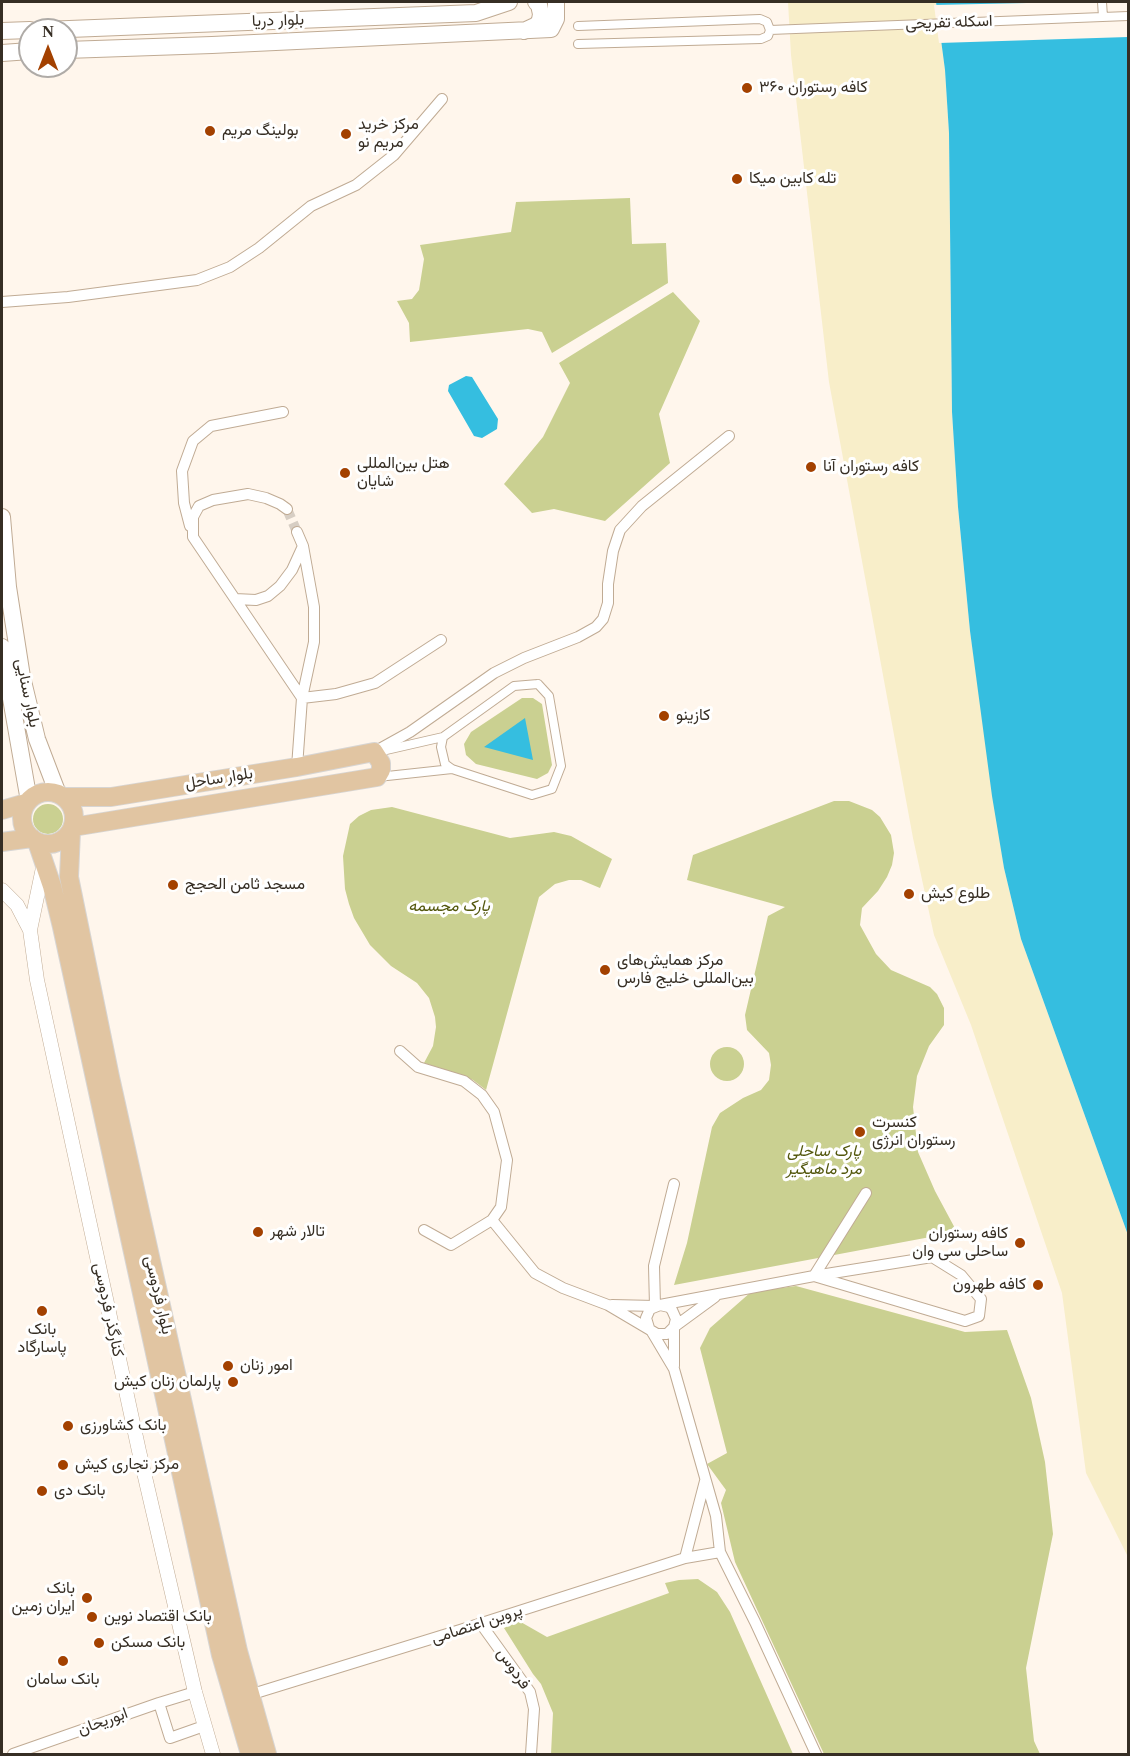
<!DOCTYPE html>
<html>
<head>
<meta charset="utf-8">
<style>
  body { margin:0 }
  #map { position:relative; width:1130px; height:1756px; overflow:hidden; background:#fff6ec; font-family:"Times New Roman",serif }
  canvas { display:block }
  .frame { position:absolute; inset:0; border:3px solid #362e24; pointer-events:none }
  .north { position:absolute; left:18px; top:18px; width:60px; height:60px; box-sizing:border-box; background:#fff; border:2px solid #afaba7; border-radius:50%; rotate:0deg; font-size:16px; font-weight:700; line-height:24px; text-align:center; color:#362e24 }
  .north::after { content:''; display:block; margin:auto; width:21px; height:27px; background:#a34100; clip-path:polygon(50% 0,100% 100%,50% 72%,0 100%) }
</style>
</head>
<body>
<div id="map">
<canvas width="1130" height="1756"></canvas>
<div class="frame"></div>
<div class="north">N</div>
</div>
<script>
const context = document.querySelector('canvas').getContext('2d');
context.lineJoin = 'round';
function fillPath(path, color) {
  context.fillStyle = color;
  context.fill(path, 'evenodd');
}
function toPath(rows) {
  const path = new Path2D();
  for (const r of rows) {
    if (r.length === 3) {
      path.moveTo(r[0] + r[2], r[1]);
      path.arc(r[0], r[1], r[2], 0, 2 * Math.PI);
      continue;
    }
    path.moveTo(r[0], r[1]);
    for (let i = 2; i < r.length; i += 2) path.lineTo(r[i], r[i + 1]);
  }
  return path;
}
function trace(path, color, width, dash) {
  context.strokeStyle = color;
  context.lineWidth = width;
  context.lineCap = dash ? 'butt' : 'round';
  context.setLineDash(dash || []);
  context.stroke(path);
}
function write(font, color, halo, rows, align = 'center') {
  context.font = font + ' "Times New Roman",Vazirmatn,serif';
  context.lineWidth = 6;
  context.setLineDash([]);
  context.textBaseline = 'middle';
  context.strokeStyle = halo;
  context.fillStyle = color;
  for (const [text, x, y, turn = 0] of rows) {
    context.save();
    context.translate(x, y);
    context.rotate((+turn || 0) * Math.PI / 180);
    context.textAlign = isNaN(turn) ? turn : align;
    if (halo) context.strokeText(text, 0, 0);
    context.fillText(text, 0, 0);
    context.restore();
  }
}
fillPath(toPath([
  [630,198,632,244,666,243,668,283,552,353,542,332,528,329,410,342,409,323,397,301,412,299,419,290,424,259,420,245,511,232,516,202],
  [673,292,700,321,659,414,670,463,605,521,554,509,532,513,504,484,543,437,570,383,559,363],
  [522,698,533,698,542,704,552,765,548,773,537,779,476,764,466,755,464,744,471,732],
  [834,801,849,801,872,810,880,817,891,835,894,853,892,865,887,877,878,891,862,908,860,925,876,954,891,970,930,987,937,994,944,1008,944,1025,929,1046,917,1076,913,1107,918,1152,935,1191,957,1232,674,1285,687,1243,712,1127,720,1113,743,1098,761,1090,769,1080,771,1065,769,1053,747,1030,745,1015,768,916,785,907,687,880,693,855],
  [48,819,15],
  [392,807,510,838,554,832,571,836,612,859,600,888,581,880,569,880,555,884,539,897,486,1090,473,1080,462,1075,424,1063,433,1046,436,1027,435,1017,429,998,417,983,391,966,370,945,354,918,349,904,345,889,343,856,350,824,359,816,371,810],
  [727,1064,17],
  [796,1286,965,1332,1007,1330,1031,1398,1045,1462,1053,1534,1026,1668,1034,1741,1040,1754,824,1754,735,1562,721,1503,726,1490,707,1464,727,1453,700,1348,710,1328,751,1292],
  [698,1579,717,1592,730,1612,793,1754,551,1754,553,1713,541,1684,533,1674,504,1628,519,1621,547,1637,669,1593,665,1583,679,1580]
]), '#cad091');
fillPath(toPath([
  [788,2,936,2,945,70,949,133,952,412,958,507,970,631,1004,868,1021,939,1128,1235,1128,1557,1086,1473,1062,1293,971,1025,934,935,913,838,829,382,791,55]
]), '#f8eec9');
fillPath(toPath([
  [936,2,1128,2,1128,1235,1021,939,1004,868,992,796,970,631,958,507,952,412,949,133,945,70],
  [466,376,472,377,498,419,497,429,482,438,474,436,448,391,449,385],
  [525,718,533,760,484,747]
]), '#35bee0');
fillPath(toPath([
  [1073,2,1128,2,1128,37,939,43,934,5]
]), '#fff6ec');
trace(toPath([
  [287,509,297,532]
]), '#d7cec4', 10, [10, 5]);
const pedestrian = toPath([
  [1102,2,1103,17],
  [578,26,760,19,767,22,770,30,768,36,761,39,578,44],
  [770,30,1128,16],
  [538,684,549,696,561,766,552,789,532,795,452,769,445,764,441,747,443,737,514,686,538,684],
  [382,751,443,737],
  [378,777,452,769]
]);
const minor = toPath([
  [2,302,68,297,197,280,230,267,259,248,311,206,356,185,394,155,442,99],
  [287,509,280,504,266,498,248,494,213,500,199,506,193,517,193,537,235,599,256,600,268,596,280,586,292,570,303,546,297,532],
  [190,526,184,503,182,471,193,441,211,426,283,412],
  [235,599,302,698],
  [302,698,336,694,375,683,441,640],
  [374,752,410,732,494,673,524,658,578,637,596,627,603,619,608,603,608,584,613,551,620,530,642,506,729,436],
  [297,767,302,698,314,642,314,607,303,546],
  [400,1051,418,1067,464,1081,482,1095,494,1112,507,1160,501,1207,492,1220,451,1245,424,1230],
  [492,1220,535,1273,563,1288,608,1305,657,1334,667,1334,674,1327,676,1319,672,1310,669,1307,660,1305,650,1309,646,1318,649,1328],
  [814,1276,866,1193],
  [612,1305,655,1306,654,1266,674,1184],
  [660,1305,814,1276,932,1257,961,1275,981,1299,979,1316,965,1321,814,1276],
  [652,1332,674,1369,716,1516,720,1552,755,1622,816,1754],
  [674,1366,674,1327,715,1297],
  [685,1558,705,1481],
  [481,1624,530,1692,534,1709,531,1754],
  [246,1696,460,1630,685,1558,720,1552],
  [159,1703,170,1738,204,1726],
  [13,1754,159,1703,195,1692]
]);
const tertiary = toPath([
  [44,863,30,930,37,980,139,1451,195,1692,213,1754],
  [2,890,17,905,30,930]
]);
const secondary = toPath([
  [44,30,476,13,509,2],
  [2,31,30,30],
  [524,31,537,25,540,20,541,14,539,5,536,2],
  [66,50,212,45,551,29,556,19,556,2],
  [2,53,30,51],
  [2,517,8,587,22,677,37,739,58,794],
  [2,647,29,801]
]);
const primary = toPath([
  [48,818,26],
  [63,797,111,797,297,767,374,752,381,763,381,770,377,777,73,827],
  [2,810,26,803],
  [71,831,69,877,110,1077,238,1651,267,1754],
  [2,842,32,838],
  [37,842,52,886,62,927,221,1655,250,1754]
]);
trace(pedestrian, '#c0ab94', 10);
trace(minor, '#c0ab94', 12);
trace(tertiary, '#c0ab94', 15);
trace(secondary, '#c0ab94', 18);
trace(primary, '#d7d5d3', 20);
trace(pedestrian, '#fff', 8);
trace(minor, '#fff', 10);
trace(tertiary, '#fff', 14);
trace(secondary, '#fff', 16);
trace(primary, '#e1c5a2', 18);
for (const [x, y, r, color] of [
  [747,88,6,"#a34100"],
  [210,131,6,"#a34100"],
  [346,134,6,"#a34100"],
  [737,179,6,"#a34100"],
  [811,467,6,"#a34100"],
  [345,473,6,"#a34100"],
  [664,716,6,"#a34100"],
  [173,885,6,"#a34100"],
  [909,894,6,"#a34100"],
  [605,970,6,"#a34100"],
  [860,1132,6,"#a34100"],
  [258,1232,6,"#a34100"],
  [1020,1243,6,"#a34100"],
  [1038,1285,6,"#a34100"],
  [42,1311,6,"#a34100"],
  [228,1366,6,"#a34100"],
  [233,1382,6,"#a34100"],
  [68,1426,6,"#a34100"],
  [63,1465,6,"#a34100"],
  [42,1491,6,"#a34100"],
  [87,1598,6,"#a34100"],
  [92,1617,6,"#a34100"],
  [99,1643,6,"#a34100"],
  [63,1661,6,"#a34100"]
]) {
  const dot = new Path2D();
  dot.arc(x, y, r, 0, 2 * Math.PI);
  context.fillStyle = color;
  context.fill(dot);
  trace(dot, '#fff', 2);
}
write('16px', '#362e24', '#fff', [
  ["بلوار دریا",278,21,-2],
  ["اسکله تفریحی",949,23,-2],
  ["بلوار سنایی",27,693,78],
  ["بلوار ساحل",219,779,-9],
  ["بلوار فردوسی",158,1295,77],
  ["کنارگذر فردوسی",108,1310,78],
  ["پروین اعتصامی",477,1625,-18],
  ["فردوس",513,1669,55],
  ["ابوریحان",103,1722,-20]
]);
write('16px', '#362e24', '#fff', [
  ["کافه رستوران ۳۶۰",759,88],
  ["مرکز خرید",358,125],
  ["مریم نو",358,143],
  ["بولینگ مریم",222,131],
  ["تله کابین میکا",749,179],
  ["هتل بین‌المللی",357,464],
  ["شایان",357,482],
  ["کافه رستوران آنا",823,467],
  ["کازینو",676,716],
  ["مسجد ثامن الحجج",185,885],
  ["طلوع کیش",921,894],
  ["مرکز همایش‌های",617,961],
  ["بین‌المللی خلیج فارس",617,979],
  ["کنسرت",872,1123],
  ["رستوران انرژی",872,1141],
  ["تالار شهر",270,1232],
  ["کافه رستوران",1008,1234,"right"],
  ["ساحلی سی وان",1008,1252,"right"],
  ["کافه طهرون",1026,1285,"right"],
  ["بانک",42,1330,"center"],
  ["پاسارگاد",42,1348,"center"],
  ["امور زنان",240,1366],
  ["پارلمان زنان کیش",221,1382,"right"],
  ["بانک کشاورزی",80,1426],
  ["مرکز تجاری کیش",75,1465],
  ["بانک دی",54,1491],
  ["بانک",75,1589,"right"],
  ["ایران زمین",75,1607,"right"],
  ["بانک اقتصاد نوین",104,1617],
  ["بانک مسکن",111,1643],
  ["بانک سامان",63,1680,"center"]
], 'left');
write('italic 16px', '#53570d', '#fff', [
  ["پارک مجسمه",449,907],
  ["پارک ساحلی",824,1152],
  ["مرد ماهیگیر",824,1170]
]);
</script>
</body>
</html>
